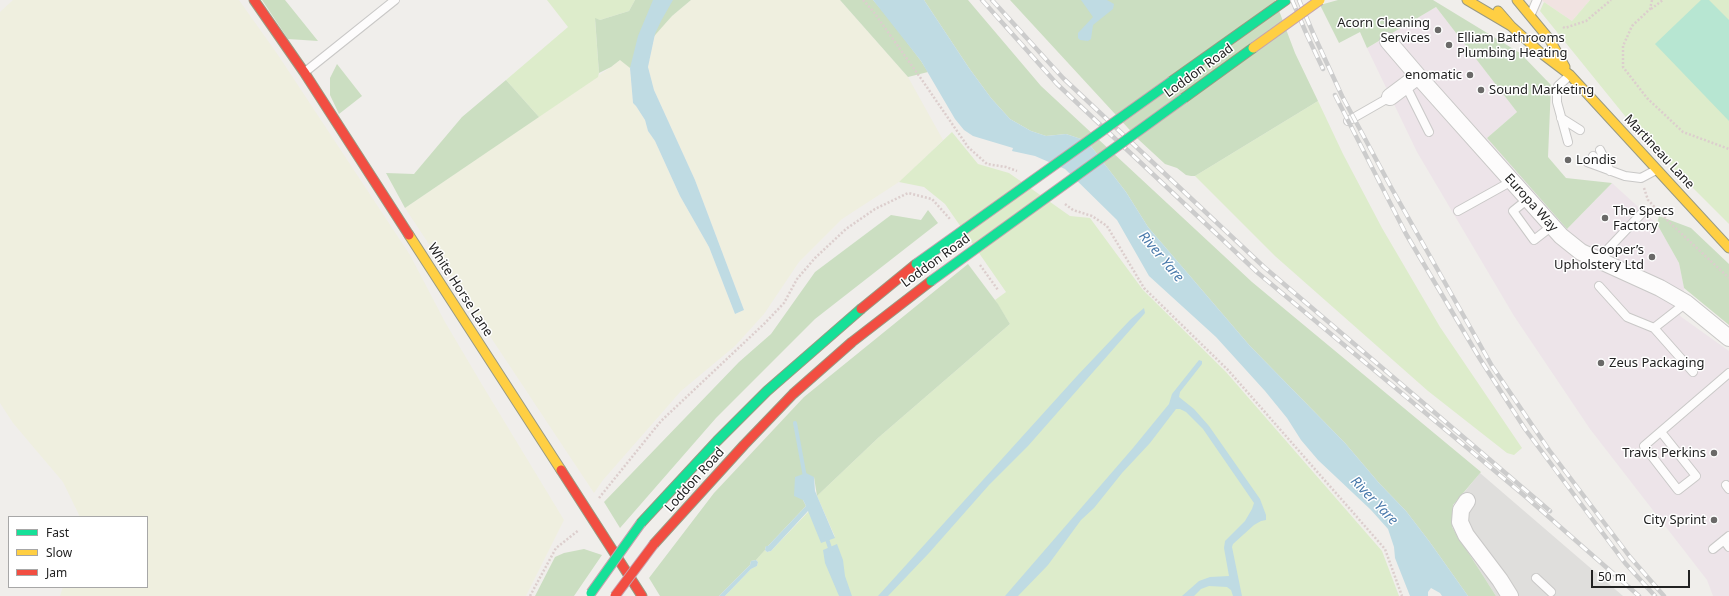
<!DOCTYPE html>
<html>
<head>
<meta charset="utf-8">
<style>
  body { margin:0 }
  #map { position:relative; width:1729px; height:596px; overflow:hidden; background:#f0eeeb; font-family:"Noto Sans",sans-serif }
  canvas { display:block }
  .legend { position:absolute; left:8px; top:516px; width:140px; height:72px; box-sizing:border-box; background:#fff; border:1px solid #a7a7a7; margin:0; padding:5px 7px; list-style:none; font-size:12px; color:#222 }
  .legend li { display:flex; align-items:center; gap:8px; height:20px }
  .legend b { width:20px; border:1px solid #a7a7a7 }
  .scale { position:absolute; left:1591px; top:570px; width:99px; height:18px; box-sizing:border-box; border:2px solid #222; border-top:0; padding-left:5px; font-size:12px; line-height:14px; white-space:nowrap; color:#222; -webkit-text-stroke:3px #fff; paint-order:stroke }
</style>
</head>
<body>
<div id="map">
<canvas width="1729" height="596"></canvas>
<ul class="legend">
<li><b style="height:5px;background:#16e098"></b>Fast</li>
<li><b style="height:5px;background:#ffcf43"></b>Slow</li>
<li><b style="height:5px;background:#f24e42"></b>Jam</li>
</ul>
<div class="scale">50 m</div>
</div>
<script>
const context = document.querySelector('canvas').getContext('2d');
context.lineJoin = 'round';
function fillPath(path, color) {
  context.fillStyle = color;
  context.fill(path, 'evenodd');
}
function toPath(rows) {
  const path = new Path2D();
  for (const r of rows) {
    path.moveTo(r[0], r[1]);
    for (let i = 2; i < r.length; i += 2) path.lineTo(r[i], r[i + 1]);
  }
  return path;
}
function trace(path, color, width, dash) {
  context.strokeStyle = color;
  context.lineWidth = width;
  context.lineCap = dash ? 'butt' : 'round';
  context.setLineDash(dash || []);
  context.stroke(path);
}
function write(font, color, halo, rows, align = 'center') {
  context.font = font + ' "Noto Sans",sans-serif';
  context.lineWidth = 3;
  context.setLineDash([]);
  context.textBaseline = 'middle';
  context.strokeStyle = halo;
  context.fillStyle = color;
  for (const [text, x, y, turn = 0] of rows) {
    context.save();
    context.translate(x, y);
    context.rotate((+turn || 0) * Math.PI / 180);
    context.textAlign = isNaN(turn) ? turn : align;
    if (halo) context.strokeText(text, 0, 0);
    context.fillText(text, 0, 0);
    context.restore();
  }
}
fillPath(toPath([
  [1480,473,1623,596,1496,596,1452,527,1453,506]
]), '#dfdedc');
fillPath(toPath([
  [1541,0,1590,0,1572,21]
]), '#f1e3e1');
fillPath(toPath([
  [1436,7,1517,112,1487,138,1567,229,1612,183,1657,224,1679,263,1684,288,1680,316,1729,351,1729,596,1713,596,1707,580,1590,429,1514,316,1417,152,1367,48]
]), '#ede4e9');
fillPath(toPath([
  [13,0,239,0,278,55,410,255,445,322,484,388,564,520,526,596,60,596,63,587,147,587,147,517,80,517,63,482,13,423,0,403,0,12],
  [691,0,840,0,908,77,943,140,902,180,842,219,799,262,764,314,735,346,681,391,603,480,594,493,405,208,611,67,621,59,630,68,633,103,636,106,645,120,648,131,655,141,680,196,709,247,735,314,744,310,695,180,654,90,648,67,655,34,672,16]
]), '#efefdf');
fillPath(toPath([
  [547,0,635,0,629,11,600,20,595,19,599,73,598,77,539,117,506,80,568,27],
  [1590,0,1729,0,1729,224,1642,137,1540,11,1544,2,1572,21],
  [1318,101,1343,154,1382,228,1440,327,1522,448,1514,455,1507,453,1428,391,1275,256,1195,176],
  [952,132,978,164,1009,173,1070,216,1090,218,1143,290,1226,372,1382,551,1399,596,725,596,751,569,757,566,758,562,756,560,765,550,767,552,771,551,809,511,835,537,817,496,878,438,1010,324,995,300,1006,292,945,204,924,187,899,182]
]), '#ddeccb');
fillPath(toPath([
  [262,0,285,0,318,41,288,39],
  [635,0,691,0,672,16,656,34,630,68,620,60,611,67,599,73,595,18,600,20,629,11],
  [840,0,873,0,888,17,921,61,928,72,908,77],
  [924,0,968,0,1041,86,1252,282,1481,472,1453,505,1452,527,1496,596,1468,596,1429,541,1406,511,1379,483,1345,443,1250,346,1148,227,1126,192,1087,141,1066,134,1046,136,1031,131,1010,119,991,98,969,68],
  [1010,0,1275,0,1295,53,1318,101,1195,176,1191,176,1186,175,1177,168,1165,164,1139,140],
  [1338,0,1433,0,1520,53,1551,85,1548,157,1566,178,1612,183,1567,229,1487,138,1517,112,1436,7,1367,48,1360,32,1339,43,1320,5],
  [337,64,362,96,339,114,330,95,330,78],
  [506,80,539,117,405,208,386,173,414,174,462,117],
  [928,210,938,223,815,319,716,418,620,528,604,502,739,362,771,334,815,272,891,215,921,220],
  [1659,216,1691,228,1729,264,1729,325,1684,288,1679,263,1657,224],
  [968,264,998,304,1010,324,878,438,817,496,814,477,803,500,806,506,768,546,766,546,765,550,756,560,751,561,750,565,719,596,660,596,649,578,714,493,804,397],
  [584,549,602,555,574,596,535,596,555,557,564,553]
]), '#cbdec1');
fillPath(toPath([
  [1701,0,1709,0,1729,20,1729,121,1655,44]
]), '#b7e6d2');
fillPath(toPath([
  [653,0,673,0,661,21,655,34,648,67,654,90,695,180,744,310,735,314,709,247,680,196,655,141,648,131,645,120,636,106,633,103,630,68,638,36],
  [873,0,924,0,969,68,991,98,1010,119,1031,131,1046,136,1066,134,1087,141,1126,192,1148,227,1250,346,1345,443,1379,483,1406,511,1429,541,1468,596,1442,596,1440,593,1431,588,1428,592,1428,596,1410,596,1395,558,1394,547,1388,529,1371,510,1318,460,1301,440,1287,418,1265,391,1216,337,1149,276,1117,220,1065,169,1035,156,1012,151,1013,148,973,136,964,130,955,119,921,61],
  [1081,0,1107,0,1114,4,1113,9,1093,25,1091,39,1088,41,1080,40,1078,38,1078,33,1093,17],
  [1144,308,1145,313,1028,446,989,485,929,553,888,596,878,596,1077,376,1130,320],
  [1199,360,1202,361,1202,364,1180,392,1179,397,1194,409,1209,426,1260,499,1266,515,1266,520,1261,521,1254,525,1233,544,1232,547,1242,596,1233,596,1231,590,1227,587,1209,586,1201,589,1194,596,1182,596,1199,581,1210,577,1229,576,1224,548,1225,541,1245,521,1252,509,1254,503,1203,429,1186,412,1180,409,1176,409,1150,443,1122,473,1094,508,1081,520,1048,565,1018,596,1005,596,1133,448,1169,404,1172,394],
  [806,473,814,477,815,491,835,538,821,543,808,511,771,551,767,552,765,550,766,546,768,546,806,506,803,500,794,496,795,477],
  [837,544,843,560,845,576,852,596,839,596,825,563,823,550],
  [756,560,758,562,757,566,751,569,725,596,719,596,750,565,751,561]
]), '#bfdbe3');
trace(toPath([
  [795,423,805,477],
  [826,536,831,551]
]), '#bfdbe3', 4);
const lane = toPath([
  [1531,14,1537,0],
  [305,72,395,0],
  [1406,86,1429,132],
  [1561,118,1580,130],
  [1348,121,1390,97],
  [1568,142,1557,102,1557,91,1558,86,1570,75],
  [1600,150,1610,171],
  [1593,156,1603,165],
  [1587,162,1625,176,1641,178,1656,170],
  [1528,199,1513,211,1534,240,1552,226],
  [1458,211,1512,181],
  [1602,263,1608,249,1642,213],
  [1599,286,1627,317,1654,328],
  [1686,303,1654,328,1693,372],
  [1661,432,1696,476,1678,490,1644,446,1729,373],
  [1726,485,1729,489],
  [1724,540,1729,547],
  [1713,549,1729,536],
  [1536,578,1551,592]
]);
const street = toPath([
  [1388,41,1418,76,1561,236,1581,252,1660,288,1686,303,1729,338],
  [1390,97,1418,76],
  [1467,501,1461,510,1460,522,1466,535,1500,580,1510,596]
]);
const fast = toPath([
  [1172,81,1286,0],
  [1184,98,1253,48],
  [641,523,717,441,767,391,861,309]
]);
const slow = toPath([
  [1467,0,1511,26],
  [1517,0,1550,40,1565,67],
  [1498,11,1511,26,1541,53,1570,75,1729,248],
  [409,235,561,470]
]);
const jam = toPath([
  [254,0,304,72,409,235],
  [861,309,916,264],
  [561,470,642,596],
  [654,544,744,445,793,394,852,342,931,281]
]);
trace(lane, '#c9c8c7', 10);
trace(street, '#c9c8c7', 18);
trace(fast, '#999a82', 11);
trace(slow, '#999a82', 11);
trace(jam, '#999a82', 11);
trace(toPath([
  [863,0,873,11,922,80,968,147,987,164,1006,167,1017,171],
  [1652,0,1650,9,1632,26,1623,46,1623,67,1647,98,1683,132,1729,149],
  [1651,9,1663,0],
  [1563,27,1565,28,1586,21,1611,0],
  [1644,188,1648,200,1669,222,1729,278],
  [1065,204,1073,210,1092,216,1107,226,1144,288,1228,370,1385,549,1402,596],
  [980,265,998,290],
  [599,498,661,421,765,323,784,303,797,279,815,258,846,229,875,209,908,193,932,199,950,219],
  [530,596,556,548,579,530]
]), '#dccecd', 2.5, [2, 2]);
trace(lane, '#fdfcfc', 8);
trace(street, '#fdfcfc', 16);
trace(fast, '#16e098', 9);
trace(slow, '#ffcf43', 9);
trace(jam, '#f24e42', 9);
const rail = toPath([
  [982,0,1057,84,1258,273,1526,497,1639,596],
  [992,0,1063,78,1264,267,1550,511],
  [1292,0,1307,35,1323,69],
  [1299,0,1313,33,1342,96,1392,189,1492,366,1549,450,1630,557,1664,596],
  [1335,95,1406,234,1480,359,1525,429,1625,563,1655,596]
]);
trace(rail, '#ccc', 4.5);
trace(rail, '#fff', 3, [9]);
const fastBridge = toPath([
  [916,264,1172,81],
  [931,281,1184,98],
  [591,593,641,523]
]);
const slowBridge = toPath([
  [1253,48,1320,0]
]);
const jamBridge = toPath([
  [615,596,654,544]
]);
trace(fastBridge, '#c5a2ac', 11, []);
trace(slowBridge, '#c5a2ac', 11, []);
trace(jamBridge, '#c5a2ac', 11, []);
trace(fastBridge, '#16e098', 9);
trace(slowBridge, '#ffcf43', 9);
trace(jamBridge, '#f24e42', 9);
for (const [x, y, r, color] of [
  [1438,30,4,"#6a6968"],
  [1449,45,4,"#6a6968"],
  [1470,75,4,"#6a6968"],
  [1481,90,4,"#6a6968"],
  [1568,160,4,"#6a6968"],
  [1605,218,4,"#6a6968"],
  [1652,257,4,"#6a6968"],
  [1601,363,4,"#6a6968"],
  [1714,453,4,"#6a6968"],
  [1714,520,4,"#6a6968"]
]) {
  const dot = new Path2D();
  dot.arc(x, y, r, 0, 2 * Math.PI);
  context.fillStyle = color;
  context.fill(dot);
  trace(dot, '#fff', 1.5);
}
write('13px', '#222', '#fff', [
  ["Acorn Cleaning",1430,23],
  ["Services",1430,38],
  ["Elliam Bathrooms",1457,38,"left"],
  ["Plumbing Heating",1457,53,"left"],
  ["enomatic",1462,75],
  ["Sound Marketing",1489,90,"left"],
  ["Londis",1576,160,"left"],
  ["The Specs",1613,211,"left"],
  ["Factory",1613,226,"left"],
  ["Cooper’s",1644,250],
  ["Upholstery Ltd",1644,265],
  ["Zeus Packaging",1609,363,"left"],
  ["Travis Perkins",1706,453],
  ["City Sprint",1706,520]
], 'right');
write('13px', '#222', '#fff', [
  ["Loddon Road",1199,71,-36],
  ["Martineau Lane",1659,152,47],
  ["Europa Way",1531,203,48],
  ["Loddon Road",936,261,-36],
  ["White Horse Lane",460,290,57],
  ["Loddon Road",695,480,-48]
]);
write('italic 14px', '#4a7aab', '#fff', [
  ["River Yare",1161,257,50],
  ["River Yare",1374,501,46]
]);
</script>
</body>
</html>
